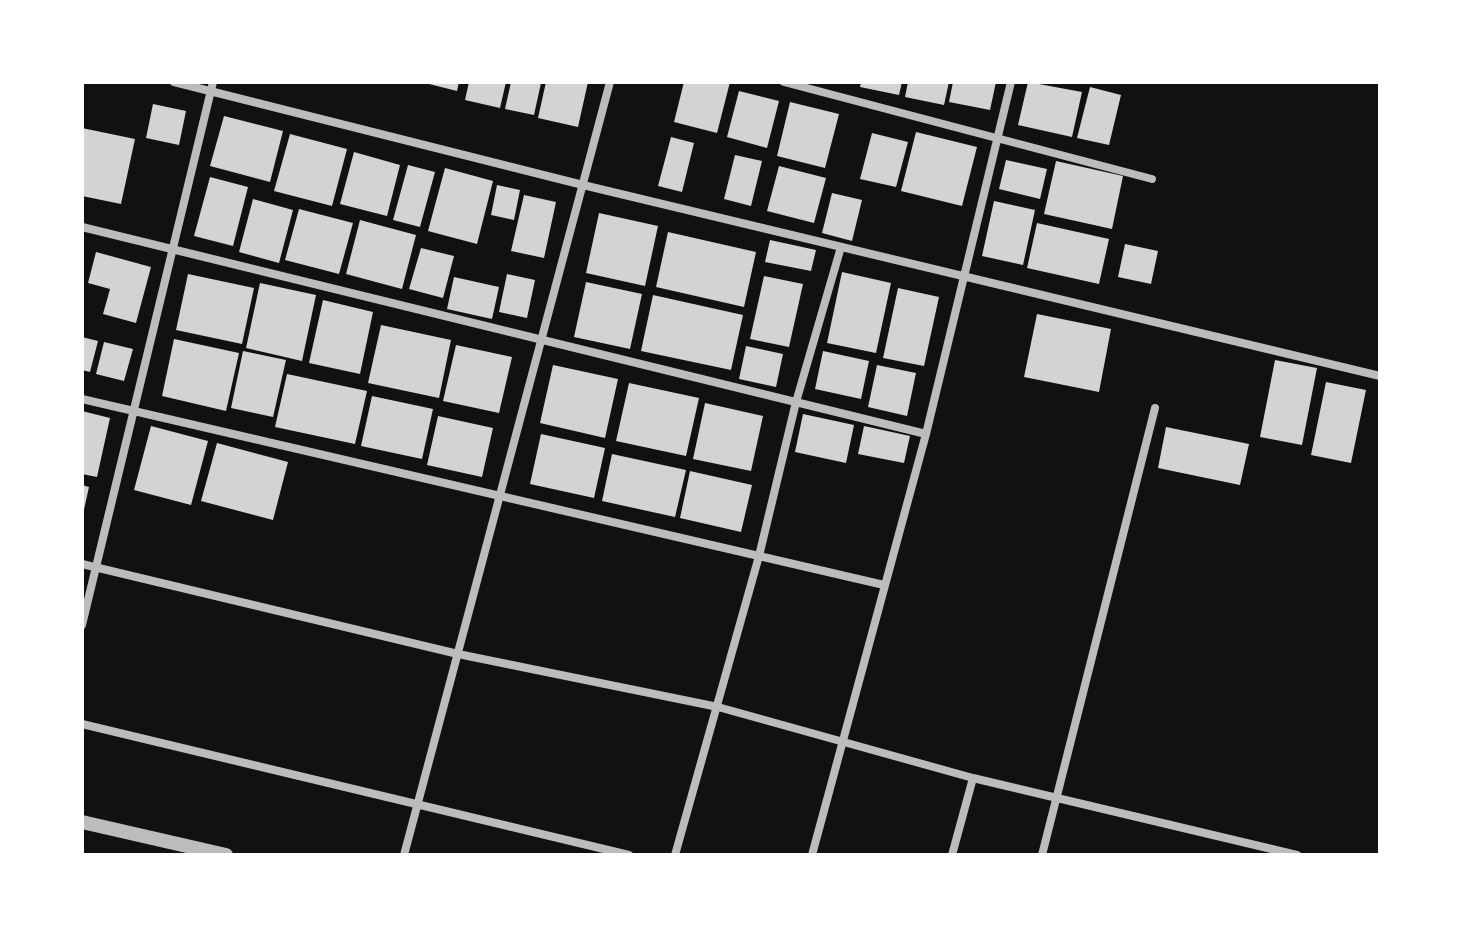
<!DOCTYPE html>
<html>
<head>
<meta charset="utf-8">
<style>
  body { margin:0 }
  #map { position:relative; width:1462px; height:937px; overflow:hidden; background:#111; font-family:Karla,sans-serif }
  canvas { display:block }
  .frame { position:absolute; inset:0; border:84px solid #fff; pointer-events:none }
</style>
</head>
<body>
<div id="map">
<canvas width="1462" height="937"></canvas>
<div class="frame"></div>
</div>
<script>
const context = document.querySelector('canvas').getContext('2d');
context.lineJoin = 'round';
function fillPath(path, color) {
  context.fillStyle = color;
  context.fill(path, 'evenodd');
}
function toPath(rows) {
  const path = new Path2D();
  for (const r of rows) {
    path.moveTo(r[0], r[1]);
    for (let i = 2; i < r.length; i += 2) path.lineTo(r[i], r[i + 1]);
  }
  return path;
}
function trace(path, color, width, dash) {
  context.strokeStyle = color;
  context.lineWidth = width;
  context.lineCap = dash ? 'butt' : 'round';
  context.setLineDash(dash || []);
  context.stroke(path);
}
fillPath(toPath([
  [421,82,459,82,457,91],
  [469,82,506,82,500,108,465,100],
  [511,82,541,83,534,115,505,109],
  [546,82,588,82,578,127,538,118],
  [684,82,730,82,717,133,674,122],
  [861,82,902,82,899,95,860,87],
  [908,82,949,82,944,105,905,97],
  [953,82,996,82,990,110,949,102],
  [1028,82,1082,92,1072,137,1018,125],
  [1090,87,1121,95,1109,145,1077,138],
  [739,91,779,101,767,148,727,137],
  [790,102,839,114,825,168,777,156],
  [153,104,186,111,179,145,146,138],
  [224,116,283,131,270,182,210,166],
  [82,128,135,139,121,204,82,196],
  [916,132,977,147,962,206,901,191],
  [872,133,908,142,896,187,860,179],
  [290,134,347,149,332,206,274,191],
  [671,137,694,143,682,192,658,186],
  [354,152,400,165,387,216,340,204],
  [735,155,762,161,751,206,724,199],
  [1006,160,1047,169,1040,199,999,189],
  [1056,161,1123,176,1112,229,1044,214],
  [408,165,435,172,420,227,393,220],
  [779,166,826,178,814,223,767,211],
  [445,168,493,181,477,244,428,231],
  [210,177,248,187,233,246,194,236],
  [497,185,520,190,514,220,491,215],
  [832,193,862,200,852,241,822,233],
  [524,195,556,202,544,258,511,251],
  [253,199,293,210,279,263,239,252],
  [994,201,1035,210,1023,265,982,256],
  [299,209,353,223,339,274,285,260],
  [599,213,658,226,645,286,586,273],
  [360,220,416,235,402,289,346,274],
  [1037,223,1109,239,1099,284,1027,268],
  [668,232,756,252,744,307,656,287],
  [770,240,816,250,811,271,765,262],
  [1125,244,1158,251,1151,284,1118,277],
  [421,248,454,256,443,298,409,289],
  [96,252,151,267,136,323,103,314,110,289,88,283],
  [842,272,891,283,876,353,827,343],
  [188,274,254,288,242,344,176,330],
  [507,274,535,280,527,318,499,312],
  [764,276,803,284,789,347,750,339],
  [454,277,499,287,492,319,447,309],
  [586,282,642,294,630,349,574,337],
  [260,283,316,295,302,361,246,348],
  [898,288,939,297,924,366,883,358],
  [653,295,743,315,731,370,641,351],
  [323,300,373,312,360,374,309,363],
  [1037,314,1111,329,1099,392,1024,377],
  [381,325,451,340,439,398,368,383],
  [82,337,98,341,90,372,82,370],
  [174,339,239,353,226,411,162,396],
  [104,342,133,349,124,381,96,374],
  [456,345,512,357,499,413,443,401],
  [746,346,783,354,776,387,739,379],
  [243,351,286,360,273,417,231,408],
  [823,351,869,361,861,399,815,389],
  [1275,360,1317,368,1302,445,1260,437],
  [553,365,618,379,605,438,540,423],
  [877,365,916,373,907,416,868,407],
  [287,374,367,391,355,444,275,427],
  [1326,382,1366,390,1351,463,1311,455],
  [629,383,699,398,686,456,616,441],
  [372,396,433,409,422,459,361,446],
  [705,403,763,416,751,471,693,459],
  [82,411,110,418,97,477,82,474],
  [803,414,854,425,846,463,795,452],
  [438,416,493,428,482,477,427,465],
  [151,426,208,441,191,505,134,490],
  [864,426,910,436,904,463,858,454],
  [1166,427,1249,444,1240,485,1158,468],
  [541,434,605,448,594,498,530,484],
  [217,443,288,462,273,520,201,501],
  [612,454,686,470,675,517,602,501],
  [690,471,752,485,741,532,680,518],
  [82,485,89,487,83,514,82,514]
]), '#d3d3d3');
trace(toPath([
  [174,82,583,185,1380,376],
  [784,82,1152,179],
  [82,227,926,434],
  [82,399,884,585],
  [82,564,458,654,718,707,973,778,1297,855],
  [82,625,213,82],
  [82,724,629,855],
  [404,855,610,82],
  [675,855,759,556,796,402,841,247],
  [812,855,926,434,1011,82],
  [952,855,973,778],
  [1042,855,1155,408]
]), '#bcbcbc', 8);
trace(toPath([
  [82,822,226,855]
]), '#bcbcbc', 14);
</script>
</body>
</html>
